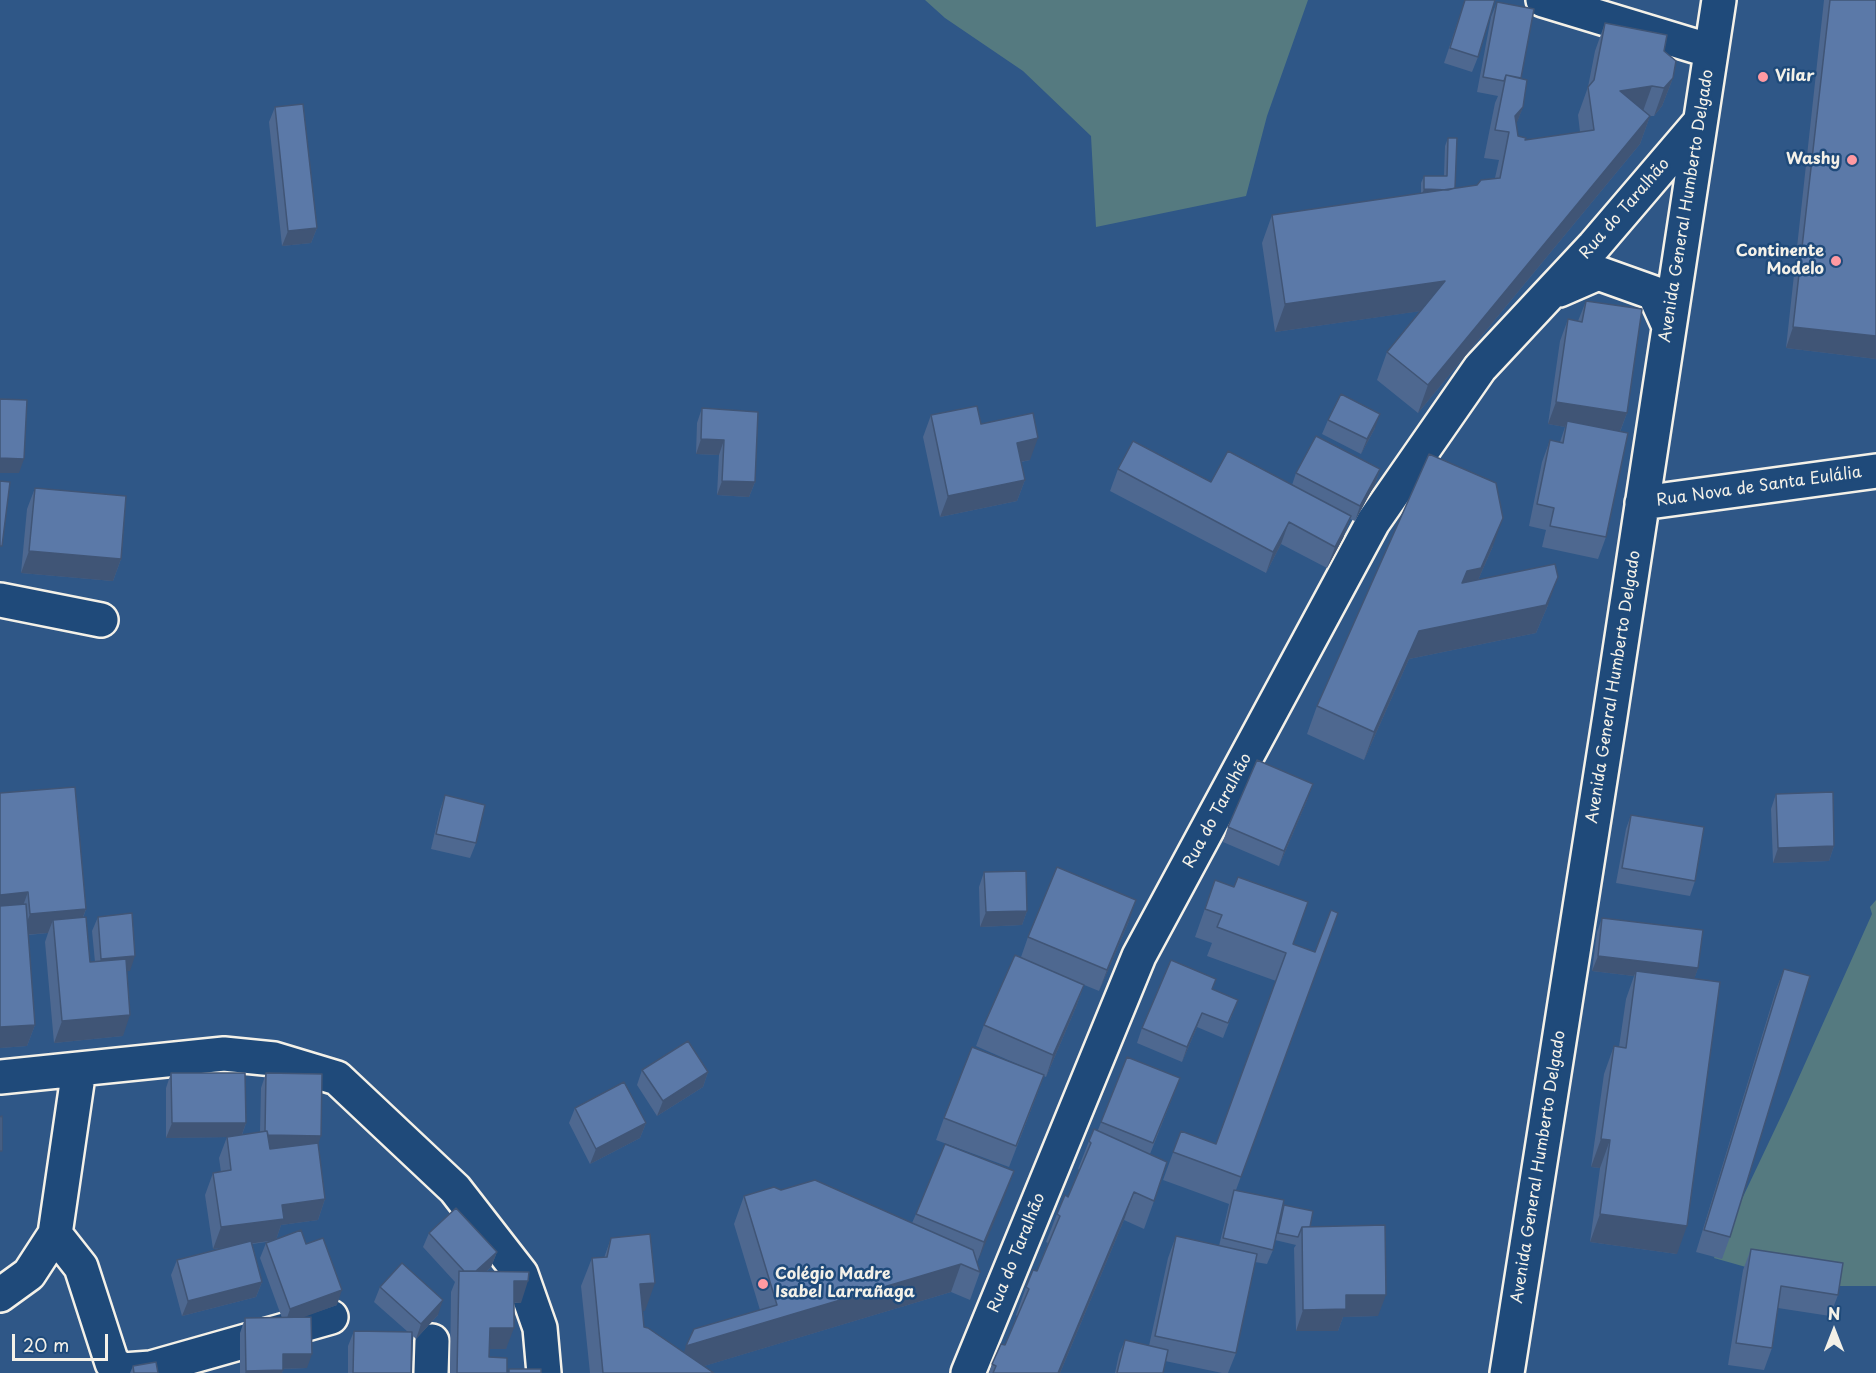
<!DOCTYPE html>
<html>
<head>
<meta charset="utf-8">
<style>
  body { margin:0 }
  #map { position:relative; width:1876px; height:1373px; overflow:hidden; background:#2f5787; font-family:"Playpen Sans",sans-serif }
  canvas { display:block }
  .north { position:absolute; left:1804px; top:1301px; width:60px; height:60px; -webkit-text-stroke:4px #1f4a7a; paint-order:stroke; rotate:0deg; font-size:16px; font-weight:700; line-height:24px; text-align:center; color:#f4f1e8 }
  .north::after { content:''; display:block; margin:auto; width:21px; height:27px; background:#f4f1e8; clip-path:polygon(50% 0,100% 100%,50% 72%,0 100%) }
  .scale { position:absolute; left:12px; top:1334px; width:96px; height:27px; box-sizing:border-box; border:3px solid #f4f1e8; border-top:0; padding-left:8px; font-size:18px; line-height:21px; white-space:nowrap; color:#f4f1e8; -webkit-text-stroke:4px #1f4a7a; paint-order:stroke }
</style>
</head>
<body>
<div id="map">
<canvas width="1876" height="1373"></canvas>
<div class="north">N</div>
<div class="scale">20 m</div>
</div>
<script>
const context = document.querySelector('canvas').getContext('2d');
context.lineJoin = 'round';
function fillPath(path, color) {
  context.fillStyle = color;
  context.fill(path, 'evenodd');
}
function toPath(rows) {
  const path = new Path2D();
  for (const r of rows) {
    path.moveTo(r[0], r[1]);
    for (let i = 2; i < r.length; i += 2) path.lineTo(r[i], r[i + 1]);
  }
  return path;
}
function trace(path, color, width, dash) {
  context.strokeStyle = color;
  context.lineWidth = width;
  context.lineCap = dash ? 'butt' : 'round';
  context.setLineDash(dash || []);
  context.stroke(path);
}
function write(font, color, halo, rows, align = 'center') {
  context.font = font + ' "Playpen Sans",sans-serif';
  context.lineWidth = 5;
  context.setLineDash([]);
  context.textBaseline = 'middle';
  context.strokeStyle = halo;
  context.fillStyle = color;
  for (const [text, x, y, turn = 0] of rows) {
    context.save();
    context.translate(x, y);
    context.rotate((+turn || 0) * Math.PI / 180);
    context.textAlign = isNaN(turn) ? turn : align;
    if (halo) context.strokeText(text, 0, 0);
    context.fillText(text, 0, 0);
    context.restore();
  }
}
fillPath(toPath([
  [925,0,1308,0,1267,116,1246,196,1096,227,1091,136,1023,71,945,18],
  [1876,900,1876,1286,1813,1286,1714,1258,1786,1106,1872,914,1870,907]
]), '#557a80');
const minor = toPath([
  [1543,0,1711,51],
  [1559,290,1598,273,1654,293,1668,324],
  [1642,503,1876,471],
  [0,600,101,620],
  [0,1077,224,1054,274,1059,337,1078,455,1189,521,1274,540,1328,544,1373],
  [55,1234,81,1267,112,1363,123,1370,151,1368,331,1317],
  [0,1295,29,1274,55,1234,79,1069],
  [431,1373,432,1341],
  [968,1373,1139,956,1373,522,1480,368,1594,246,1700,122],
  [1507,1373,1610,716,1719,0]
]);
trace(minor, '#f4f1e8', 38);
trace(minor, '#1f4a7a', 33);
fillPath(toPath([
  [1465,0,1478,57,1472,72,1444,63],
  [1824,0,1876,0,1876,359,1786,348],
  [1497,2,1521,78,1523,107,1516,124,1518,136,1525,140,1580,132,1578,115,1588,87,1595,51,1605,23,1664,51,1673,78,1662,106,1654,116,1650,116,1640,144,1418,413,1377,380,1387,352,1420,311,1275,332,1262,243,1272,215,1421,194,1421,183,1424,176,1444,176,1445,146,1448,138,1455,188,1477,185,1495,178,1499,160,1484,158,1495,103,1498,96,1477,92,1491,17],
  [275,107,317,228,311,243,282,246,269,122],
  [1586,301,1627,413,1620,432,1606,537,1598,559,1542,547,1546,530,1529,526,1542,462,1550,440,1560,442,1565,427,1548,424,1560,341,1568,319,1578,321],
  [702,408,755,482,749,497,717,495,719,455,696,454,697,423],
  [931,415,981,424,1030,460,1021,462,1025,480,1017,501,940,517,923,437],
  [1328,420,1375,428,1361,454,1322,434],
  [1118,469,1211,482,1292,485,1296,473,1380,469,1375,484,1355,521,1350,519,1343,538,1327,568,1281,544,1266,573,1110,491],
  [35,488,121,559,113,581,21,573,27,509],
  [1493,546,1478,580,1548,605,1536,633,1409,659,1364,760,1307,734,1317,706],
  [0,793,86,909,83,918,90,962,95,962,92,931,98,917,130,971,127,971,123,1036,54,1043,45,942,48,933,28,935,35,1025,27,1046,0,1048],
  [1776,794,1834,846,1829,861,1773,863,1771,809],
  [445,795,476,843,470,858,431,849,440,810],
  [1308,798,1279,866,1223,842,1228,827],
  [1631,815,1695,881,1690,896,1616,883,1626,829],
  [984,872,1027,911,1022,925,980,927,979,887],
  [1215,880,1293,944,1315,952,1338,913,1236,1190,1273,1250,1267,1264,1255,1262,1236,1353,1228,1373,1222,1373,1165,1361,1163,1373,1115,1373,1119,1354,1125,1340,1149,1346,1168,1258,1176,1236,1219,1246,1229,1204,1163,1180,1181,1131,1216,1144,1276,981,1207,956,1212,943,1195,937],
  [1602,918,1698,968,1694,979,1677,1254,1590,1242,1600,1168,1591,1167,1604,1074,1614,1046,1619,1047,1626,999,1634,976,1592,971,1597,932],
  [1129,921,1099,991,1077,982,1084,985,1076,1007,1046,1077,1044,1076,1009,1167,936,1140,944,1118,1024,1067,976,1046,984,1025,1021,957,1028,937],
  [1784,969,1730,1237,1722,1259,1696,1252,1776,990],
  [1212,989,1232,1015,1223,1038,1197,1027,1182,1062,1137,1043,1142,1028],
  [1127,1057,1180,1078,1150,1154,1154,1201,1144,1229,1124,1220,1060,1373,989,1373,992,1364,1005,1345,1017,1316,1016,1315,1026,1287,1037,1271,1048,1243,1046,1242,1057,1214,1068,1197,1080,1170,1078,1169,1089,1141,1098,1130],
  [642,1070,708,1072,703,1087,657,1116,637,1085],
  [171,1073,246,1123,242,1135,260,1132,261,1088,266,1073,318,1143,325,1199,318,1220,281,1225,276,1240,306,1244,337,1305,302,1317,307,1368,283,1369,282,1373,240,1373,240,1333,245,1318,282,1318,260,1258,266,1243,273,1241,252,1244,262,1282,256,1297,182,1316,171,1275,177,1260,226,1247,213,1249,205,1195,213,1173,221,1172,219,1158,227,1137,166,1138,166,1088],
  [575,1108,646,1123,640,1138,590,1164,569,1123],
  [1014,1171,977,1262,980,1272,970,1300,951,1292,704,1366,714,1373,590,1373,581,1286,592,1258,604,1258,611,1238,645,1311,643,1311,644,1327,684,1353,760,1310,734,1224,744,1196,781,1190,912,1223,916,1214],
  [1284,1205,1310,1227,1378,1316,1343,1317,1338,1331,1296,1331,1294,1248,1296,1245,1275,1240],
  [429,1233,497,1252,491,1267,487,1271,521,1303,514,1303,506,1349,489,1349,489,1357,507,1373,450,1373,451,1292,455,1282,423,1247],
  [1751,1249,1838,1295,1830,1316,1778,1308,1772,1348,1764,1370,1728,1365,1743,1270],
  [380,1287,438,1315,416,1339,412,1335,411,1373,348,1373,348,1346,354,1331,408,1332,374,1302],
  [133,1366,158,1373,130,1373]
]), '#4e6890');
fillPath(toPath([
  [1673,78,1662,106,1654,116,1664,88],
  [1652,86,1642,114,1620,91],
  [1523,107,1512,135,1515,116],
  [1650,116,1640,144,1418,413,1428,385],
  [1424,189,1455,190,1421,196],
  [317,228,311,243,282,246,288,231],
  [1445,281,1435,309,1275,332,1285,304],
  [1793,327,1876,336,1876,359,1786,348],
  [1556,402,1627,413,1619,434,1567,421,1565,427,1548,424],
  [1380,414,1375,428,1361,454,1367,439],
  [1038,438,1030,460,1009,464,1017,443],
  [701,439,724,440,719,455,696,454],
  [0,458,24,459,19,473,0,473],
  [1380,469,1375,484,1355,521,1360,506],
  [1025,480,1017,501,940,517,948,496],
  [722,481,755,482,749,497,717,495],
  [1351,516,1343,538,1327,568,1335,547],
  [1503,518,1493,546,1471,596,1462,583,1467,571],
  [1289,522,1281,544,1266,573,1273,552],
  [29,551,121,559,113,581,21,573],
  [1558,577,1548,605,1536,633,1409,659,1364,760,1374,732,1419,631],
  [1313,784,1308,798,1279,866,1284,851],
  [1834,846,1829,861,1773,863,1778,848],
  [28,892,20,914,0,915,0,895],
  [1136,900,1129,921,1099,991,1107,970],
  [86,909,78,930,53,920,48,933,22,935,30,914],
  [1027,911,1022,925,980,927,986,912],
  [135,956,130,971,95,973,101,959],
  [1598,956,1698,968,1693,983,1636,971,1634,976,1592,971],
  [1084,985,1076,1007,1046,1077,1053,1055],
  [1202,1013,1197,1027,1182,1062,1187,1047],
  [130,1015,123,1036,54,1043,62,1021],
  [35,1025,27,1046,0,1048,0,1027],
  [708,1072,703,1087,657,1116,663,1101],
  [172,1123,246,1123,241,1137,166,1138],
  [646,1123,640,1138,590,1164,596,1149],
  [265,1135,321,1136,316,1151,259,1150],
  [1601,1139,1610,1140,1600,1168,1591,1167],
  [1014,1171,1006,1193,977,1264,984,1242],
  [1134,1192,1124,1220,1060,1373,1058,1373],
  [325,1199,318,1220,281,1225,276,1240,213,1249,221,1227,282,1205],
  [1600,1214,1687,1226,1677,1254,1590,1242],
  [497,1252,491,1267,464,1292,470,1277],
  [961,1264,951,1292,681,1373,677,1373,686,1346],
  [514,1281,528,1281,521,1303,506,1302],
  [262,1282,256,1297,182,1316,188,1301],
  [655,1283,645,1311,630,1312,640,1284],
  [342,1290,337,1305,285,1324,290,1309],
  [1346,1295,1386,1295,1378,1316,1343,1317,1338,1331,1296,1331,1303,1310],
  [443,1300,438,1315,416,1339,421,1324],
  [490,1328,514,1328,506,1349,482,1349],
  [283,1354,312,1354,307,1368,277,1369],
  [283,1370,282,1373,245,1373,246,1371]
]), '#405576');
const building = toPath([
  [1465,0,1495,0,1478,57,1450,48,1465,0],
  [1830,0,1876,0,1876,336,1793,327,1830,0],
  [1497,2,1534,9,1521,78,1506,75,1504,81,1483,77,1497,2],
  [1605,23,1667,35,1664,51,1676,61,1673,78,1664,88,1652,86,1620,91,1650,116,1428,385,1387,352,1445,281,1285,304,1272,215,1477,185,1481,180,1500,178,1509,132,1495,130,1506,75,1527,80,1523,107,1515,116,1518,136,1526,138,1525,140,1594,130,1588,87,1594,80,1605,23],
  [303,104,317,228,288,231,275,107,303,104],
  [1448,138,1457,138,1455,188,1448,190,1424,189,1424,176,1447,176,1448,138],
  [1586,301,1642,309,1627,413,1556,402,1568,319,1582,322,1586,301],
  [1341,394,1380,414,1367,439,1328,420,1341,394],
  [0,399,27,400,24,459,0,458,0,399],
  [977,406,981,424,1033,413,1038,438,1017,443,1025,480,948,496,931,415,977,406],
  [702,408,758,412,755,482,722,481,724,440,701,439,702,408],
  [1567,421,1628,433,1606,537,1550,526,1554,508,1537,504,1550,440,1563,443,1567,421],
  [1316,436,1380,469,1360,506,1296,473,1316,436],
  [1133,441,1211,482,1228,451,1351,516,1335,547,1289,522,1273,552,1118,469,1133,441],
  [1429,454,1496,483,1503,518,1481,568,1467,571,1462,583,1555,564,1558,577,1546,605,1419,631,1374,732,1317,706,1429,454],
  [0,481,10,482,2,546,0,546,0,481],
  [35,488,126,496,121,559,29,551,35,488],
  [1257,760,1313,784,1284,851,1228,827,1257,760],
  [75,787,86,909,30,914,28,892,0,895,0,793,75,787],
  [1833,792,1834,846,1778,848,1776,794,1833,792],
  [445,795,485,805,476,843,436,834,445,795],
  [1631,815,1704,827,1695,881,1622,868,1631,815],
  [1057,867,1136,900,1107,970,1028,937,1057,867],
  [1026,871,1027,911,986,912,984,872,1026,871],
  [1238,877,1308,902,1293,944,1315,952,1331,910,1338,913,1241,1177,1173,1152,1181,1131,1216,1144,1286,953,1217,927,1222,915,1205,909,1215,880,1234,887,1238,877],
  [26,904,35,1025,0,1027,0,906,26,904],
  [132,913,135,956,101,959,98,917,132,913],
  [86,917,90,962,126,959,130,1015,62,1021,53,920,86,917],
  [1602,918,1703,930,1698,968,1598,956,1602,918],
  [1015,955,1084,985,1053,1055,984,1025,1015,955],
  [1171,960,1216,979,1212,989,1238,1000,1228,1023,1202,1013,1187,1047,1142,1028,1171,960],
  [1784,969,1810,976,1730,1237,1704,1230,1784,969],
  [1636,971,1720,982,1687,1226,1600,1214,1610,1140,1601,1139,1614,1046,1626,1048,1636,971],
  [688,1041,708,1072,663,1101,642,1070,688,1041],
  [972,1047,1044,1075,1016,1146,944,1118,972,1047],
  [1127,1057,1180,1078,1153,1143,1101,1122,1127,1057],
  [171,1073,245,1073,246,1123,172,1123,171,1073],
  [266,1073,322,1074,321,1136,268,1135,267,1131,265,1131,266,1073],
  [624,1082,646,1123,596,1149,575,1108,624,1082],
  [2,1116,2,1151,0,1151,0,1117,2,1116],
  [1094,1129,1167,1162,1154,1201,1134,1192,1058,1373,993,1373,996,1366,992,1364,1001,1344,1005,1345,1029,1289,1026,1287,1033,1270,1037,1271,1060,1216,1057,1214,1065,1195,1068,1197,1091,1143,1089,1141,1094,1129],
  [267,1131,270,1149,318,1143,325,1199,282,1205,284,1219,221,1227,213,1173,231,1170,227,1137,267,1131],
  [945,1144,1014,1171,984,1242,916,1214,945,1144],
  [815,1180,973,1250,980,1272,961,1264,686,1346,694,1329,777,1305,744,1196,774,1187,781,1190,815,1180],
  [1234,1190,1284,1200,1273,1250,1223,1238,1234,1190],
  [1284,1205,1313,1211,1310,1227,1302,1227,1298,1237,1278,1233,1284,1205],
  [456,1208,497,1252,476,1271,464,1271,429,1233,456,1208],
  [1385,1225,1386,1295,1346,1295,1346,1309,1303,1310,1302,1227,1385,1225],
  [301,1230,306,1244,323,1238,342,1290,290,1309,266,1243,301,1230],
  [650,1234,655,1283,640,1284,644,1327,648,1328,714,1373,603,1373,592,1258,607,1257,611,1238,650,1234],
  [1176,1236,1257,1254,1236,1353,1155,1336,1176,1236],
  [251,1241,262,1282,188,1301,177,1260,251,1241],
  [1751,1249,1843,1263,1838,1295,1781,1286,1772,1348,1736,1343,1751,1249],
  [402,1263,443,1300,421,1324,380,1287,402,1263],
  [459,1271,529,1272,528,1281,514,1281,514,1328,490,1328,489,1357,507,1358,507,1373,457,1373,459,1271],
  [311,1317,312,1354,283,1354,283,1370,246,1371,245,1318,311,1317],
  [354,1331,412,1332,411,1373,353,1373,354,1331],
  [1125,1340,1168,1350,1163,1373,1117,1373,1125,1340],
  [156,1362,158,1373,134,1373,133,1366,156,1362],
  [509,1369,541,1369,541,1373,509,1373,509,1369]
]);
fillPath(building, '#5b79a8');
trace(building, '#405576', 1.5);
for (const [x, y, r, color] of [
  [1763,77,6,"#ff9aa2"],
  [1852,160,6,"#ff9aa2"],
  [1836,261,6,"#ff9aa2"],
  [763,1284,6,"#ff9aa2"]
]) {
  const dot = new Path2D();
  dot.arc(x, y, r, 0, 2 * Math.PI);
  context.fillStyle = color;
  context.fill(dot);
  trace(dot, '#1f4a7a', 2);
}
write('bold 16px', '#f4f1e8', '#1f4a7a', [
  ["Vilar",1775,77],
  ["Washy",1840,160,"right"],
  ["Continente",1824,252,"right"],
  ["Modelo",1824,270,"right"],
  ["Colégio Madre",775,1275],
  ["Isabel Larrañaga",775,1293]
], 'left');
write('16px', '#f4f1e8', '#1f4a7a', [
  ["Avenida General Humberto Delgado",1687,206,-81],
  ["Rua do Taralhão",1625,209,-49],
  ["Rua Nova de Santa Eulália",1759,487,-8],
  ["Avenida General Humberto Delgado",1614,687,-81],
  ["Rua do Taralhão",1218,811,-62],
  ["Avenida General Humberto Delgado",1539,1167,-81],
  ["Rua do Taralhão",1017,1253,-68]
]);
</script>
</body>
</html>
